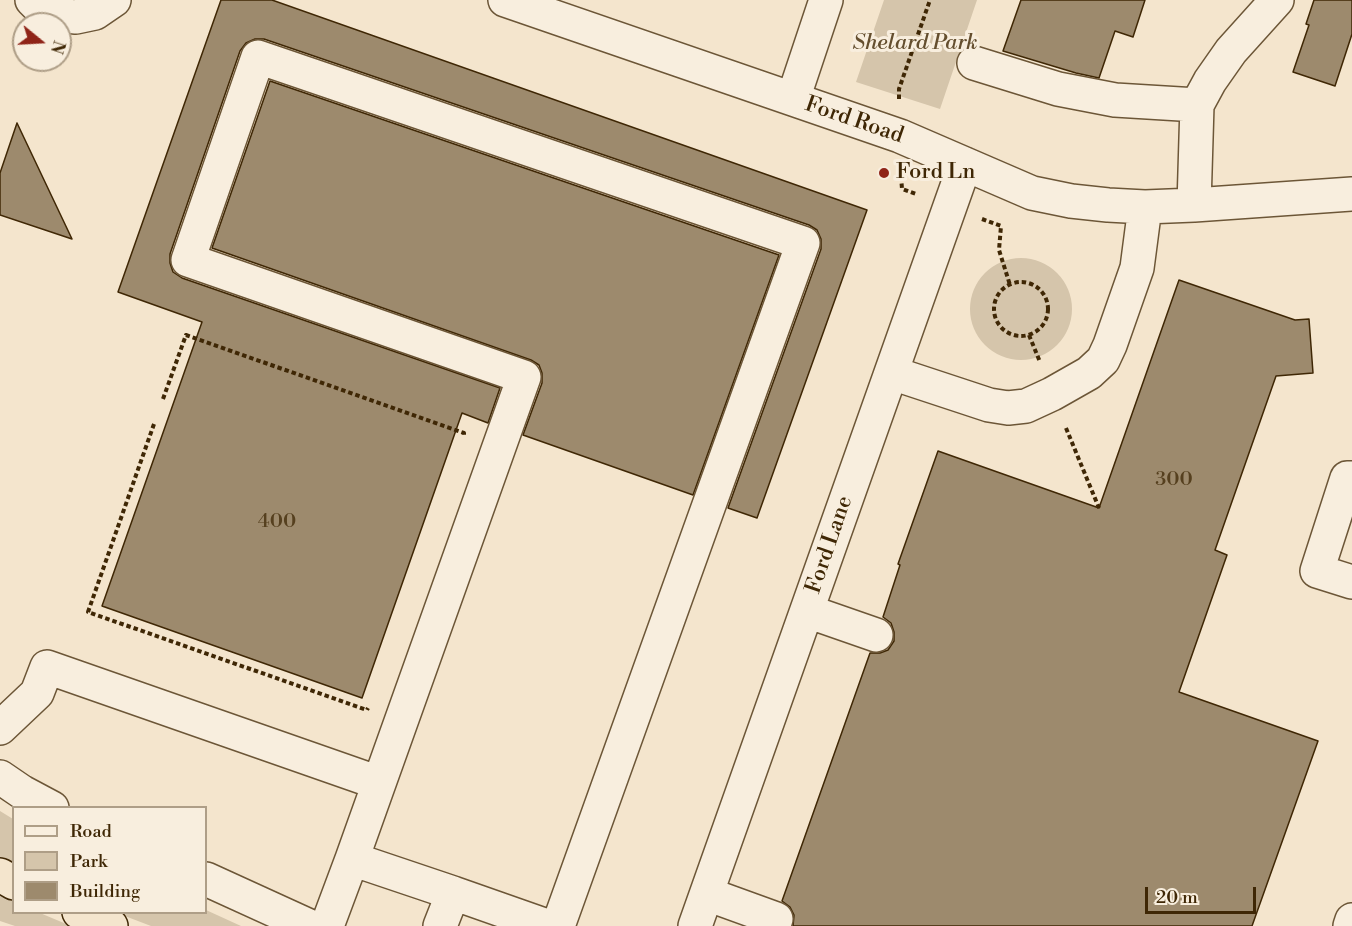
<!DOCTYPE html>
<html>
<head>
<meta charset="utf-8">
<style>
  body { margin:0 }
  #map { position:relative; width:1352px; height:926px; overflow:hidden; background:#f4e5cd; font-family:"Libre Bodoni",serif }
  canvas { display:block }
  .legend { position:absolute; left:12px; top:806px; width:195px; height:108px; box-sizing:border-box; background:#f8eede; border:2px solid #ae9e87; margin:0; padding:8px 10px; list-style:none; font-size:18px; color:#3f2705 }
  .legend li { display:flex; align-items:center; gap:12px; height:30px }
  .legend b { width:30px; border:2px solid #ae9e87 }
  .north { position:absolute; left:12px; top:12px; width:60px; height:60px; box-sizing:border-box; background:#f8eede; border:2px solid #ae9e87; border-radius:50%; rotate:108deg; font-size:16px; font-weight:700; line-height:24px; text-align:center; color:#3f2705 }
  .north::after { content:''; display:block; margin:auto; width:21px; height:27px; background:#8f2418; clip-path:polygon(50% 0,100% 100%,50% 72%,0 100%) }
  .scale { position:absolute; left:1145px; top:887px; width:111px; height:27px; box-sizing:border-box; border:3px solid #3f2705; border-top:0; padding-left:8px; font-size:18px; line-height:21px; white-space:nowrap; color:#3f2705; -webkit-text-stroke:4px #f8eede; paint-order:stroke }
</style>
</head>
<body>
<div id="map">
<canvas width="1352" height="926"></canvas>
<ul class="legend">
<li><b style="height:8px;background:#f8eede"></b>Road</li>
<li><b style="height:16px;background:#d5c5ab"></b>Park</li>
<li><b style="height:16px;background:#9d8a6d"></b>Building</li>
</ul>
<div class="north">N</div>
<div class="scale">20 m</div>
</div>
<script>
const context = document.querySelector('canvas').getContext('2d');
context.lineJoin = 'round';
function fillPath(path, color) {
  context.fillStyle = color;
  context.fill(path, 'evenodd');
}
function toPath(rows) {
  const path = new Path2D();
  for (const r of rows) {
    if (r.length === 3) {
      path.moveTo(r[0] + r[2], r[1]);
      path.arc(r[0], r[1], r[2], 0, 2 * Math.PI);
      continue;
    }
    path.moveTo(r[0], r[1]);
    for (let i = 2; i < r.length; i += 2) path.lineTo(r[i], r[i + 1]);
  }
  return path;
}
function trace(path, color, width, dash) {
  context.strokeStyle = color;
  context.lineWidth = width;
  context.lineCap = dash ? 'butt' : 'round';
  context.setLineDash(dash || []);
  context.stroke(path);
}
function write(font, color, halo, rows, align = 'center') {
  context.font = font + ' "Libre Bodoni",serif';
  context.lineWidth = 6;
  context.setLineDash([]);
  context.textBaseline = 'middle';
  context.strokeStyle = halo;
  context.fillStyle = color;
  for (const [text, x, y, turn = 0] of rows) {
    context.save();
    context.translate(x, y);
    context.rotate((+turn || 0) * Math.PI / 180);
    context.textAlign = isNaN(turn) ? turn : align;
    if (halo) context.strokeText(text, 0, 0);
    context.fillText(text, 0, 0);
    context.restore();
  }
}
fillPath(toPath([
  [884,0,977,0,940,109,856,82],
  [1021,309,51],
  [0,811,13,819,13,866,0,858],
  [0,893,13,900,14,912,40,913,71,926,15,926,0,921],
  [206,910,241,926,151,926,117,913,206,912]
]), '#d5c5ab');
const building = toPath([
  [221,0,272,0,867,210,757,518,728,508,821,249,821,239,817,230,809,225,264,39,255,39,246,43,240,51,170,254,170,263,173,272,182,278,500,388,488,423,462,413,362,698,102,606,202,322,118,292,221,0],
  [1021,0,1145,0,1133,37,1115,31,1099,78,1076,73,1003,51,1021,0],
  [1314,0,1352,0,1352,34,1335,86,1293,72,1309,25,1306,24,1314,0],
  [270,81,779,255,693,495,523,435,542,383,542,373,539,365,531,360,212,248,270,81],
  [17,123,72,239,0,215,0,173,17,123],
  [1179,280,1295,320,1309,319,1313,373,1276,376,1215,550,1227,555,1179,692,1318,741,1252,926,793,926,794,915,790,907,782,901,870,653,880,653,888,650,894,641,894,632,891,623,883,617,900,565,898,564,938,451,1099,508,1179,280]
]);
fillPath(building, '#9d8a6d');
trace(building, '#3f2705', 1.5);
const minor = toPath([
  [32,0,39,7,57,15,76,17,95,13,114,0],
  [505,0,900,136,1032,193,1071,201,1108,205,1145,207,1194,205,1352,194],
  [974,63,1058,89,1115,100,1197,105],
  [793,99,826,0],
  [1194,205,1197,105,1210,81,1231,51,1277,0],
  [892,373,989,405,1008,408,1026,406,1052,394,1089,373,1103,360,1110,345,1137,268,1145,207],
  [1352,478,1347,478,1317,571,1352,582],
  [807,611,876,635],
  [0,728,37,693,47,667,379,783],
  [0,777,22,792,52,808],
  [352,859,524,377,188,260,258,57,803,243,558,926],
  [206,879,309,926],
  [453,893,547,926],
  [707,894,776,919],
  [327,926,352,859,453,893,440,926],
  [695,926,965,164],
  [1350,926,1352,920]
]);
const highway = toPath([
  [0,875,14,883],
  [79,912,111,926]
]);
trace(minor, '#6c5637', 36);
trace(highway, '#3f2705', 36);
trace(toPath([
  [899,99,899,89,930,0],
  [901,176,902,189,916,194],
  [982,219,1001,226,999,250,1010,285],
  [1021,309,27],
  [1029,335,1040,362],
  [163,399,186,335,464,433,464,435],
  [154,424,88,612,367,710,368,708],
  [1066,428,1099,508]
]), '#3f2705', 4, [4.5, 3]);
trace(minor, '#f8eede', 33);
trace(highway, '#f4e5cd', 33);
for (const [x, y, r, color] of [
  [884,173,6,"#8f2418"]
]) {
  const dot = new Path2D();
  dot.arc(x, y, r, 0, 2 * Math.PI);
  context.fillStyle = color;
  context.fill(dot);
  trace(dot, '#f8eede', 2);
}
write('20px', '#56401f', null, [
  ["300",1174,480],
  ["400",277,522]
]);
write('italic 22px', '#644e2e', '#f8eede', [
  ["Shelard Park",915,44]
]);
write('22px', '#3f2705', '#f8eede', [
  ["Ford Road",854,121,19],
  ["Ford Lane",830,545,-71]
]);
write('22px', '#3f2705', '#f8eede', [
  ["Ford Ln",896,173]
], 'left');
</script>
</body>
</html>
